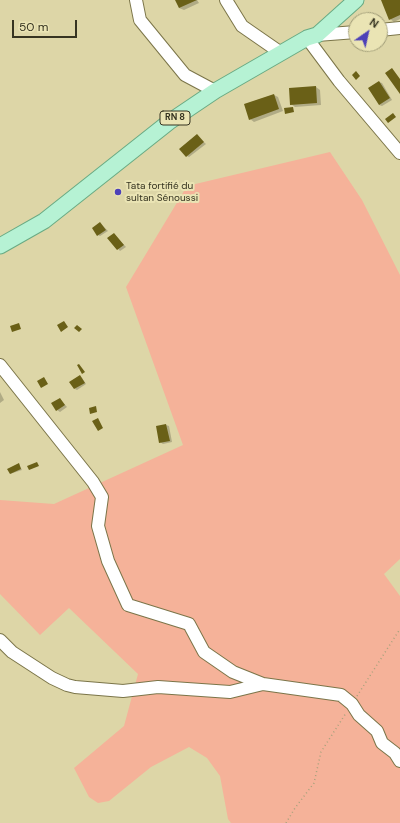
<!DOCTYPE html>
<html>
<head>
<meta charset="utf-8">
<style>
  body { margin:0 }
  #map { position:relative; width:400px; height:823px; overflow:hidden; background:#ddd6a7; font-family:"DM Sans",sans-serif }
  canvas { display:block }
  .north { position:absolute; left:348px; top:12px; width:40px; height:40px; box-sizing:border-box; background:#eae4b4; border:1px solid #a29e79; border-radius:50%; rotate:34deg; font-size:11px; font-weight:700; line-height:16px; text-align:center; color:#363421 }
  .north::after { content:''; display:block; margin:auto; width:14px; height:18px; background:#4d41b8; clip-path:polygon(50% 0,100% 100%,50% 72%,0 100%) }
  .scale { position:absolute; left:12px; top:20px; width:65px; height:18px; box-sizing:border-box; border:2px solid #363421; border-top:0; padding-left:5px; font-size:12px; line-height:14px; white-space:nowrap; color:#363421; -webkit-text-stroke:3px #eae4b4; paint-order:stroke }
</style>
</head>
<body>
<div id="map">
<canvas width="400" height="823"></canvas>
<div class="north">N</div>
<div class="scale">50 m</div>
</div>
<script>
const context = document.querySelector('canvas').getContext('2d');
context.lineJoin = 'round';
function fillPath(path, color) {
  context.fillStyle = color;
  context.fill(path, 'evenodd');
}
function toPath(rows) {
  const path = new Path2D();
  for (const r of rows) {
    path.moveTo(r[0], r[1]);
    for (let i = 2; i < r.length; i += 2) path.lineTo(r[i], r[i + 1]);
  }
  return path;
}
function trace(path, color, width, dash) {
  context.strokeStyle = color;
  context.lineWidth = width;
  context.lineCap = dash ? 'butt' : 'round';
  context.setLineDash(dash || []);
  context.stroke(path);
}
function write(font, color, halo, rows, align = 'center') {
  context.font = font + ' "DM Sans",sans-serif';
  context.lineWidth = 4;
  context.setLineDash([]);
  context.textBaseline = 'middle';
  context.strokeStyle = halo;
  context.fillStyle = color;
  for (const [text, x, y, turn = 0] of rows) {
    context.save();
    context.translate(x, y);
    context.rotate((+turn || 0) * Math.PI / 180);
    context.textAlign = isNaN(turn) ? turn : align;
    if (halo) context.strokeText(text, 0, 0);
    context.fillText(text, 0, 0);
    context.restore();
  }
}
fillPath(toPath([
  [330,152,362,200,400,275,400,559,384,574,400,596,400,823,231,823,228,819,220,776,207,758,189,747,151,767,109,801,98,803,89,797,74,768,124,726,138,674,69,608,40,635,0,594,0,500,54,504,183,445,126,287,187,186]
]), '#f5b299');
fillPath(toPath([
  [176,0,197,0,199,3,184,10,179,8],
  [382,0,400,0,400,19,394,22,390,19],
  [379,82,382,83,392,100,382,106,379,105],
  [316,87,320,90,321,105,295,107,291,104],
  [274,95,278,97,283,111,254,122,250,119],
  [197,136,206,144,189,157,187,156],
  [100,223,108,231,100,236,98,235],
  [114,234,126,247,120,251,109,239],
  [80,376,82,378,86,384,77,390,75,389],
  [0,392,4,400,0,403],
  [60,399,67,407,60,412,57,410],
  [166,425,169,426,172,442,163,444,160,442],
  [19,464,22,470,10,474]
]), '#0003');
fillPath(toPath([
  [175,0,197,0,179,8],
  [381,0,400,0,400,15,389,20],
  [392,68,400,79,400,94,385,73],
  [356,71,360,76,356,80,352,75],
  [379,81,390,98,379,105,368,88],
  [316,86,317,103,290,105,289,88],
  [274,94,279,109,249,120,244,104],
  [293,107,294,112,285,114,284,108],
  [393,113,396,117,388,123,385,119],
  [197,134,204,142,186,157,179,149],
  [100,222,106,230,97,236,92,228],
  [114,233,124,245,117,250,107,238],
  [64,321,68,327,61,332,57,325],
  [19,323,21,329,12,332,10,326],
  [77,325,82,329,79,332,74,328],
  [79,364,85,372,82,374,77,365],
  [80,375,85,383,74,389,69,382],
  [44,377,48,384,41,388,37,381],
  [60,398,65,405,56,411,51,403],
  [96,406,97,412,90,414,89,408],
  [98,418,103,428,98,431,92,421],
  [166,424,170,441,159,443,156,426],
  [37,462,39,466,29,470,27,466],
  [19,463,21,469,10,474,7,469]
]), '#6a6017');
const minor = toPath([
  [136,0,140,20,185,75,215,91],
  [226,0,242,26,281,53],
  [380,30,400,28],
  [317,35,356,32],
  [307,38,339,81,400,153],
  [0,365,93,482,102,497,98,526,108,561,128,605,189,624,204,652,233,672,263,684,341,695,352,704,359,715,377,731,382,743,395,753,400,761],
  [0,640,12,652,52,678,67,685,75,687,123,691,158,687,230,692,263,684]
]);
const major = toPath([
  [0,246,44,221,169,122,215,91,307,38,317,35,356,0]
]);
trace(minor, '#7b7549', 14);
trace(major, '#69aa83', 17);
trace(toPath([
  [357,696,400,629],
  [286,823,295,808,314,783,321,752,346,713]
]), '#a7a27c', 1.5, [1, 3]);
trace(minor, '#fff', 12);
trace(major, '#b6f2d4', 15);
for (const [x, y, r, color] of [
  [118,192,4,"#4d41b8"]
]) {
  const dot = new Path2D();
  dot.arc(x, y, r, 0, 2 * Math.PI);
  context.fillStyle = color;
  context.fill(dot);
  trace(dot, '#eae4b4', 1.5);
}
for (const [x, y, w] of [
  [175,118,30]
]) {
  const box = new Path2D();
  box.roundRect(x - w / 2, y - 7, w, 14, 3);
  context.fillStyle = '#eae4b4';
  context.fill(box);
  trace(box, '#363421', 1);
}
write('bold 9px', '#363421', null, [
  ["RN 8",175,118]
]);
write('10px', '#363421', '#eae4b4', [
  ["Tata fortifié du",126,186],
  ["sultan Sénoussi",126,198]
], 'left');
</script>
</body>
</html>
